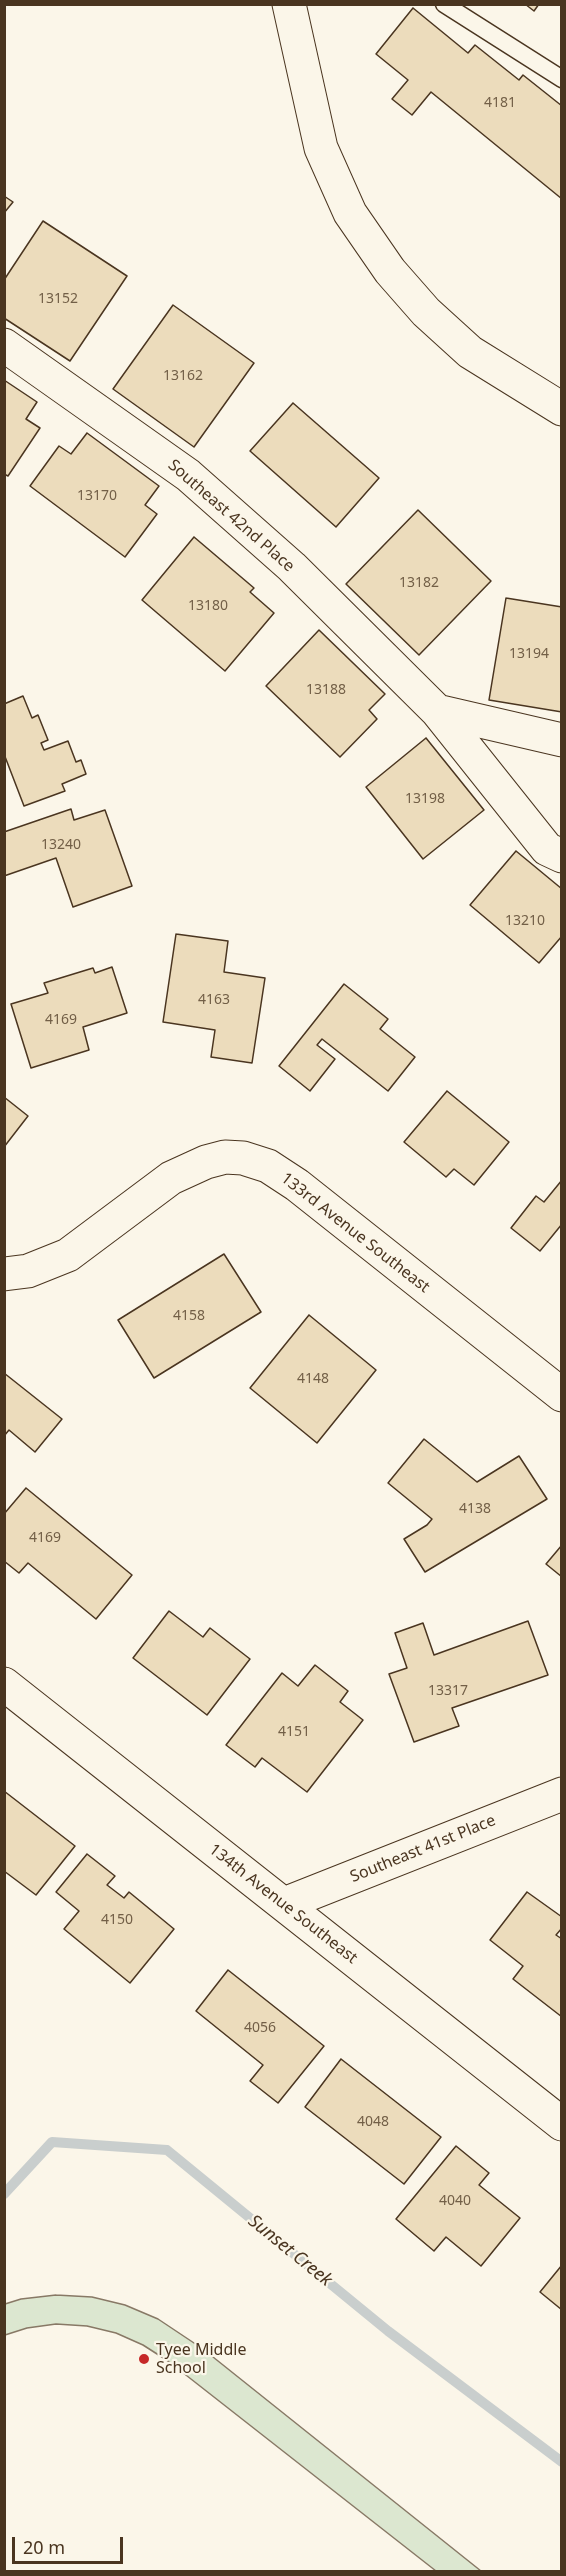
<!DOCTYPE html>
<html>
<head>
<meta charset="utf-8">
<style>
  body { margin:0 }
  #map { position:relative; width:566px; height:2576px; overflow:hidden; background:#fbf6e9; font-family:"Noto Sans",sans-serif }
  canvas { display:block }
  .frame { position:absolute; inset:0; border:6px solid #4a3520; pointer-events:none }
  .scale { position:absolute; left:12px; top:2537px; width:111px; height:27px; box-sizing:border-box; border:3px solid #4a3520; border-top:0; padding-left:8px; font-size:18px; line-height:21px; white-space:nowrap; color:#4a3520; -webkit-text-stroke:4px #fbf6e9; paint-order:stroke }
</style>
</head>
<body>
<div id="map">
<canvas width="566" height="2576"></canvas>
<div class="frame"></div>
<div class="scale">20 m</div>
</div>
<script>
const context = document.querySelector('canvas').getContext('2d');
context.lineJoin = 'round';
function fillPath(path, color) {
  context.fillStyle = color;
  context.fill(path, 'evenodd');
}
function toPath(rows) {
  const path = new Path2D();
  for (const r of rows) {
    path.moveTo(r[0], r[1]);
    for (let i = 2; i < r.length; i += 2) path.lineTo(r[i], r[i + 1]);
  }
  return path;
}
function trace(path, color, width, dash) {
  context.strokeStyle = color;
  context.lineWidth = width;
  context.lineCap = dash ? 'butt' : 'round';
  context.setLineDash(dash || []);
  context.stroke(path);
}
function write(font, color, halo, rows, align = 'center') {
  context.font = font + ' "Noto Sans",sans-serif';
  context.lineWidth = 4.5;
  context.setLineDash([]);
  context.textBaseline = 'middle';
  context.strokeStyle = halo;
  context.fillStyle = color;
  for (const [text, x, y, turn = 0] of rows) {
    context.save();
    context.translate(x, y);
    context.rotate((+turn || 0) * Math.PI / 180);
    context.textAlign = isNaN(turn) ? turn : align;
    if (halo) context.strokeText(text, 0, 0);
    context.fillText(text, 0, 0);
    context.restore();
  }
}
const green = toPath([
  [56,2295,92,2297,125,2305,158,2319,203,2349,481,2571,436,2571,168,2361,143,2345,116,2333,87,2326,56,2324,27,2328,5,2335,5,2304,21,2299,56,2295]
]);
fillPath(green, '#dce7d0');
trace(green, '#887966', 1.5);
trace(toPath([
  [4,2194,52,2142,167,2150,388,2331,562,2462]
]), '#c9cecd', 10);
const building = toPath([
  [525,4,539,4,534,11,525,4],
  [413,8,468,53,475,45,519,80,523,75,562,106,562,199,431,92,412,115,392,99,408,80,376,54,413,8],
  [4,196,13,202,4,213,4,196],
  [43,221,127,276,70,361,4,318,4,280,43,221],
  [173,305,254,363,194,447,113,389,173,305],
  [4,380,37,402,26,419,40,428,8,476,4,474,4,380],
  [293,403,379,478,336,527,250,451,293,403],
  [87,433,159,486,145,505,157,514,125,557,30,486,59,446,71,454,87,433],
  [418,510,491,581,419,655,346,584,418,510],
  [194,537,254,588,250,592,274,613,225,671,142,600,194,537],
  [506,598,562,607,562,712,489,700,506,598],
  [319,630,385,694,369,710,377,719,340,757,266,686,319,630],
  [23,696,32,718,38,715,48,740,41,743,44,750,68,741,76,762,81,760,86,774,62,784,65,791,24,806,4,754,4,704,23,696],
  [426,738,484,810,423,859,366,787,426,738],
  [71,809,74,820,105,810,132,886,73,907,56,858,4,876,4,832,71,809],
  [516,851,562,889,562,936,539,963,470,905,516,851],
  [176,934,228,941,224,972,265,978,252,1063,211,1057,215,1030,163,1022,176,934],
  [112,967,127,1013,83,1027,89,1050,31,1068,11,1004,48,993,44,983,93,968,95,973,112,967],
  [344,984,388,1019,380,1029,415,1057,388,1091,322,1039,317,1045,335,1059,310,1091,279,1066,344,984],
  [447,1091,509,1142,474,1185,454,1169,446,1177,404,1142,447,1091],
  [4,1097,28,1116,4,1147,4,1097],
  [562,1180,562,1224,540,1251,511,1228,536,1196,544,1202,562,1180],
  [224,1254,261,1312,154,1378,118,1320,224,1254],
  [309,1315,376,1370,317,1443,250,1388,309,1315],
  [4,1373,62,1419,35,1452,9,1430,4,1436,4,1373],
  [424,1439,477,1482,519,1456,547,1499,425,1572,404,1539,427,1525,432,1519,388,1483,424,1439],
  [26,1488,132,1575,96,1619,28,1563,19,1573,4,1561,4,1514,26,1488],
  [562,1545,562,1577,546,1564,562,1545],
  [169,1611,203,1637,210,1628,250,1659,207,1715,133,1658,169,1611],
  [528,1621,548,1675,452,1708,459,1726,414,1742,389,1674,407,1668,395,1633,423,1623,434,1655,528,1621],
  [315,1665,348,1691,340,1702,363,1720,307,1792,262,1758,255,1767,226,1745,282,1673,298,1686,315,1665],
  [4,1791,75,1846,36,1895,4,1871,4,1791],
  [87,1854,115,1876,107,1885,124,1898,129,1892,174,1929,130,1983,64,1929,79,1911,56,1892,87,1854],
  [527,1892,562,1917,562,1928,556,1935,562,1939,562,2017,513,1979,523,1966,490,1940,527,1892],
  [228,1970,324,2046,278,2103,250,2081,263,2065,196,2011,228,1970],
  [341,2059,441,2137,404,2184,305,2107,341,2059],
  [456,2146,489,2173,479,2185,520,2218,481,2266,446,2237,434,2251,396,2219,456,2146],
  [562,2265,562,2310,540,2292,562,2265]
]);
fillPath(building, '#ecdcbc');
trace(building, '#4a3520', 1.5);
const service = toPath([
  [444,4,562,79]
]);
const minor = toPath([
  [289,4,321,148,350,213,390,271,426,312,470,352,562,409],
  [4,345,188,475,292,567,437,711,547,849,562,856],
  [437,711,562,740],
  [4,1274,28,1271,68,1255,171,1178,206,1162,225,1157,243,1158,268,1166,297,1185,562,1395],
  [4,1684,562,2124],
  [284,1904,562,1794]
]);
trace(service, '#4a3520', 19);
trace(minor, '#4a3520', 35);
trace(service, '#fbf6e9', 16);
trace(minor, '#fbf6e9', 33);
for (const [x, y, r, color] of [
  [144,2359,6,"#c62828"]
]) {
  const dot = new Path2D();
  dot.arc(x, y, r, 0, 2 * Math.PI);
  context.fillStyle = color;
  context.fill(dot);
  trace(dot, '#fbf6e9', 2);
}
write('14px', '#725f47', null, [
  ["4181",500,103],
  ["13152",58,299],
  ["13162",183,376],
  ["13170",97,496],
  ["13182",419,583],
  ["13180",208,606],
  ["13194",529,654],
  ["13188",326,690],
  ["13198",425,799],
  ["13240",61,845],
  ["13210",525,921],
  ["4163",214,1000],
  ["4169",61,1020],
  ["4158",189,1316],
  ["4148",313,1379],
  ["4138",475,1509],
  ["4169",45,1538],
  ["13317",448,1691],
  ["4151",294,1732],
  ["4150",117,1920],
  ["4056",260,2028],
  ["4048",373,2122],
  ["4040",455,2201]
]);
write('16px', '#4a3520', '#fbf6e9', [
  ["Southeast 42nd Place",231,516,41],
  ["133rd Avenue Southeast",355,1233,38],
  ["Southeast 41st Place",423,1849,-22],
  ["134th Avenue Southeast",283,1904,38]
]);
write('16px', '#4a3520', '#fbf6e9', [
  ["Tyee Middle",156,2350],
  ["School",156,2368]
], 'left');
write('italic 18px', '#4a3520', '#fbf6e9', [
  ["Sunset Creek",290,2251,39]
]);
</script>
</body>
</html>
